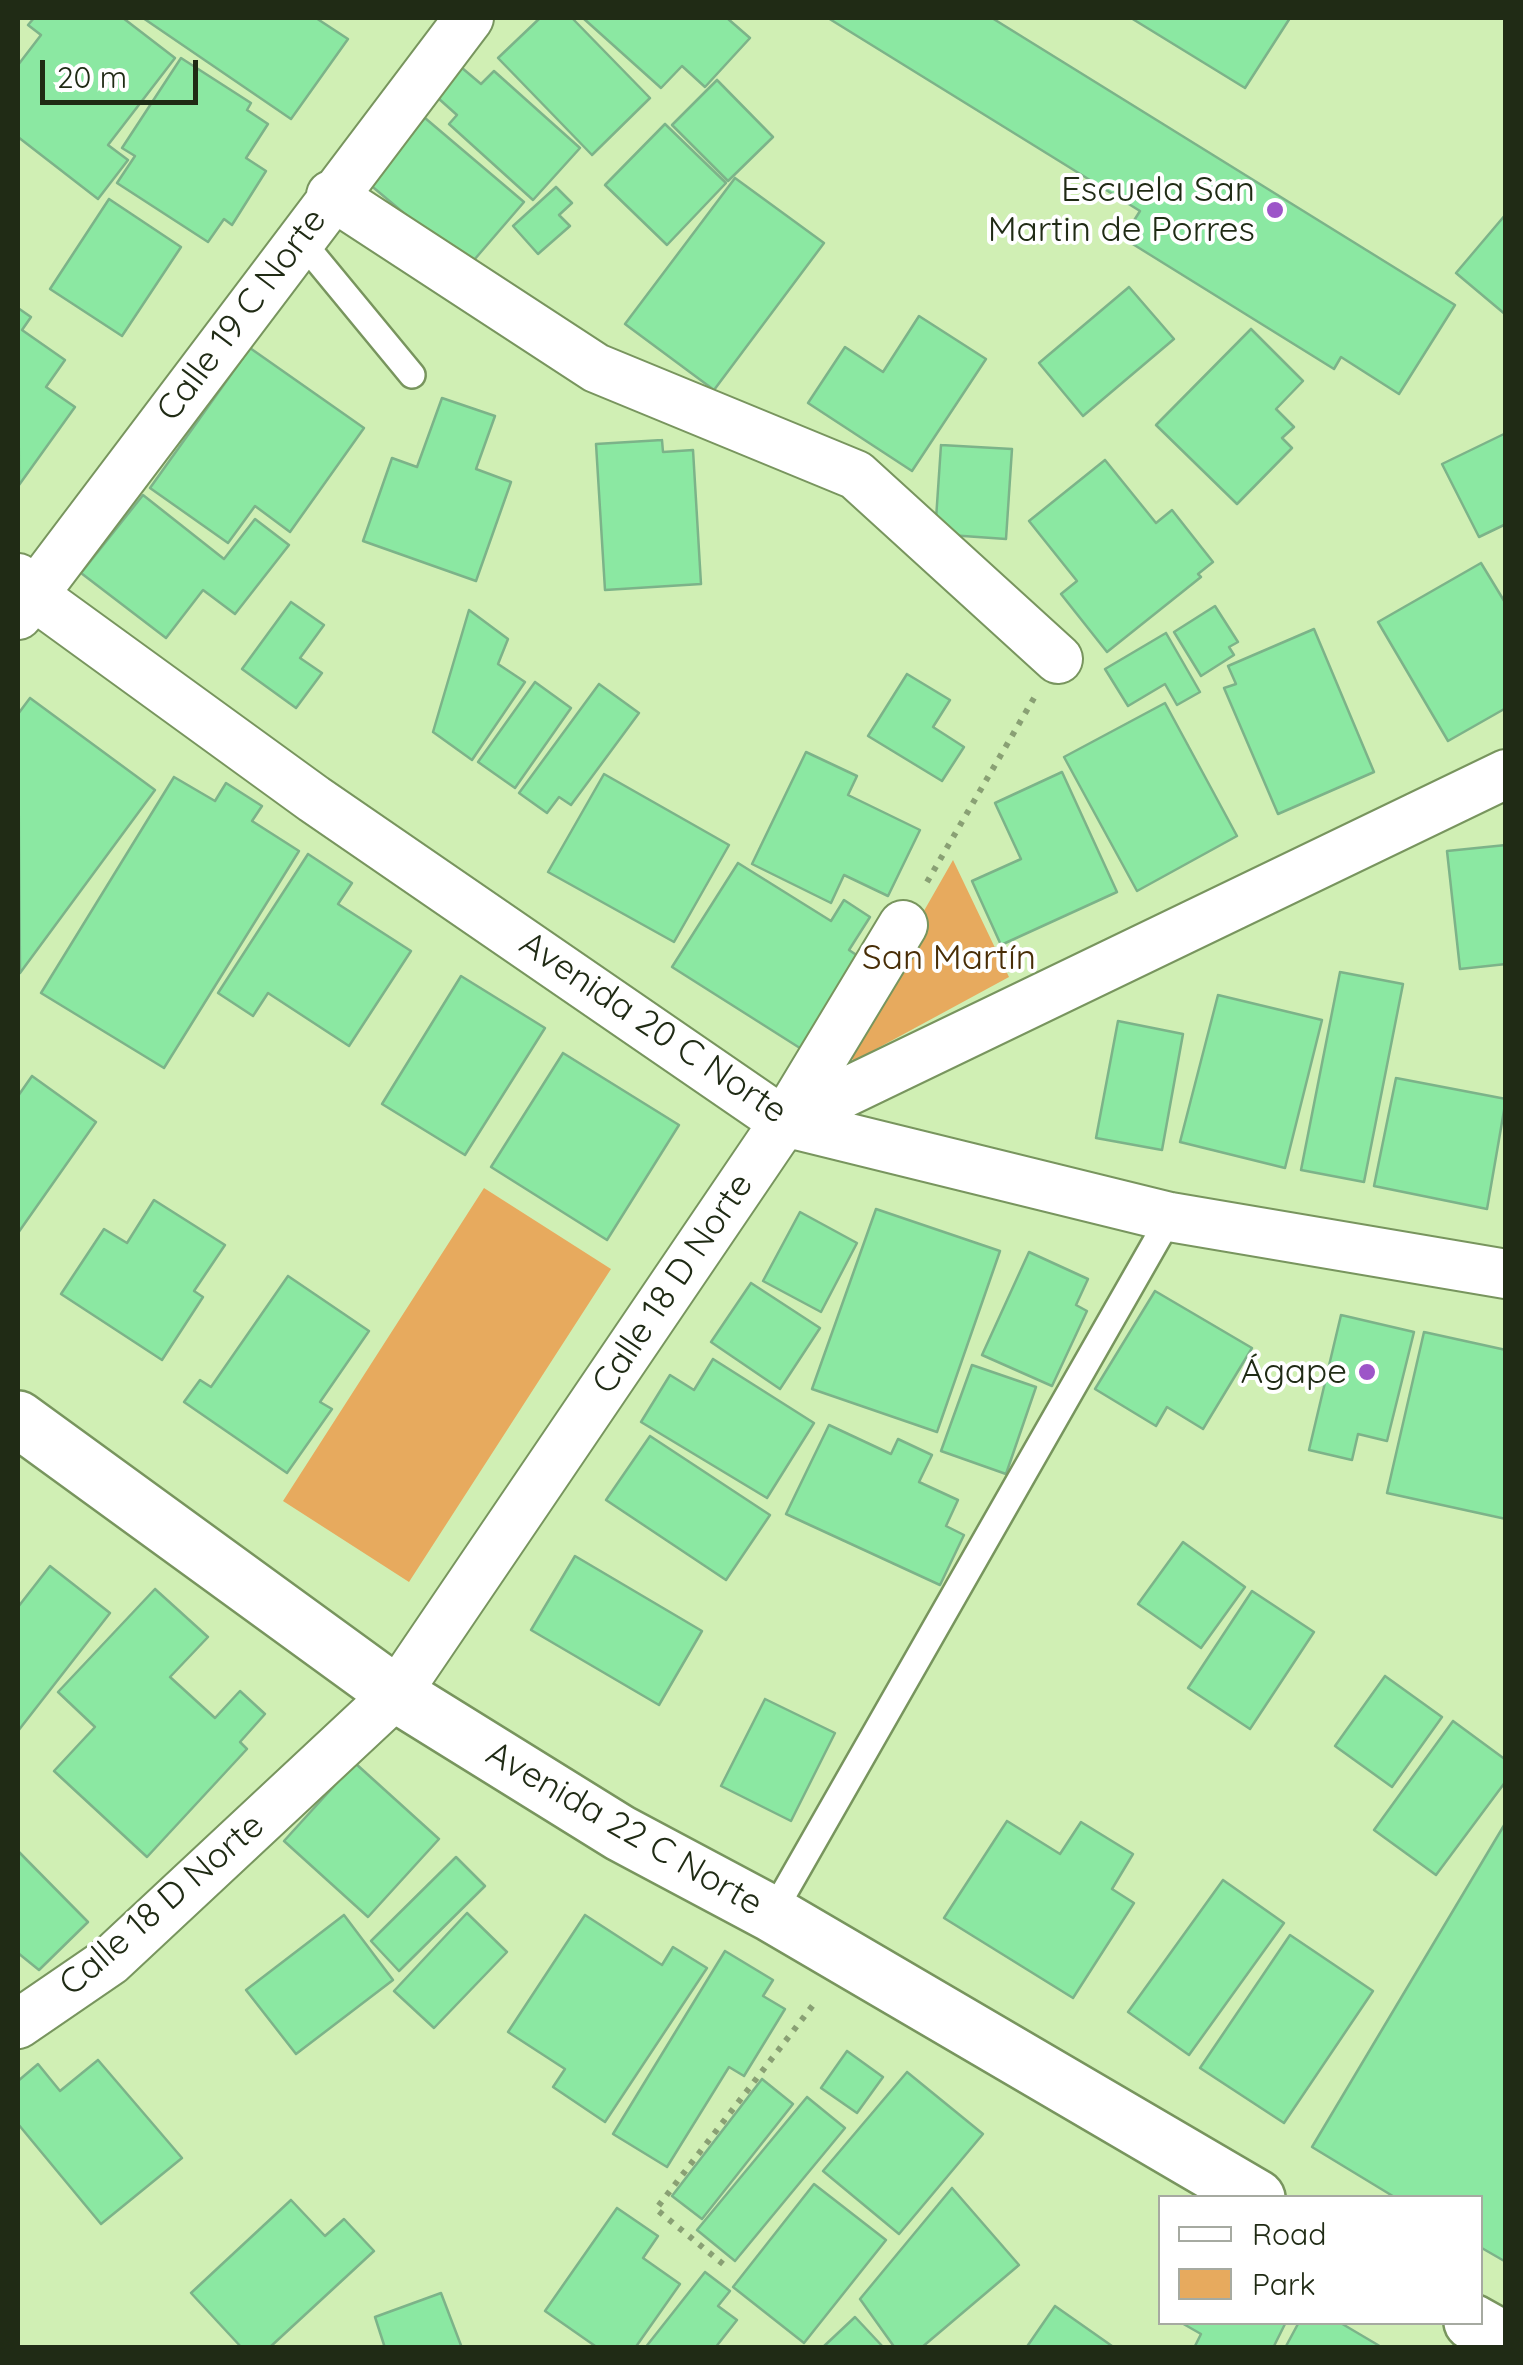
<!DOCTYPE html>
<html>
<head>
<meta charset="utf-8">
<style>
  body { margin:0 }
  #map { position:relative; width:1523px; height:2365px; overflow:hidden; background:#d0efb4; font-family:Quicksand,sans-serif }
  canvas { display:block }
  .frame { position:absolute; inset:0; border:20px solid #202b15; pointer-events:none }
  .legend { position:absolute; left:1158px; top:2195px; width:325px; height:130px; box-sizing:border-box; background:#fff; border:2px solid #a6aaa1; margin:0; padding:12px 18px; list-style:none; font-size:30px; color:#202b15 }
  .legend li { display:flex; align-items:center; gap:20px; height:50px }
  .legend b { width:50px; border:2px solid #a6aaa1 }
  .scale { position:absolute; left:40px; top:60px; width:158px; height:45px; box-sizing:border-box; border:5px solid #202b15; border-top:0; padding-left:12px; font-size:30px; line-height:35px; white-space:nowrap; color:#202b15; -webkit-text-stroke:8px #fff; paint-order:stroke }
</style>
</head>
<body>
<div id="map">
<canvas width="1523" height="2365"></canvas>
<div class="frame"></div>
<ul class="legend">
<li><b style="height:12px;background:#fff"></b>Road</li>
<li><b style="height:28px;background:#e7aa5e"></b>Park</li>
</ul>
<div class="scale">20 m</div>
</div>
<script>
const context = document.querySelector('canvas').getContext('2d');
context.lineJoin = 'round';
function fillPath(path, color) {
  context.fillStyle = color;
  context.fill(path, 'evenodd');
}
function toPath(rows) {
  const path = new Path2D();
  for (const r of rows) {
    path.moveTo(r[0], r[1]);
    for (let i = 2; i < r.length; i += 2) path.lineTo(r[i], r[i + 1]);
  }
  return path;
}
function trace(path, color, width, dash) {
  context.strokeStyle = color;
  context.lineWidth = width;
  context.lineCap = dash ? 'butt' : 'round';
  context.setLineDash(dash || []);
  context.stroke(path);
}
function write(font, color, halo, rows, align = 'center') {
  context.font = font + ' Quicksand,sans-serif';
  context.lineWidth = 8;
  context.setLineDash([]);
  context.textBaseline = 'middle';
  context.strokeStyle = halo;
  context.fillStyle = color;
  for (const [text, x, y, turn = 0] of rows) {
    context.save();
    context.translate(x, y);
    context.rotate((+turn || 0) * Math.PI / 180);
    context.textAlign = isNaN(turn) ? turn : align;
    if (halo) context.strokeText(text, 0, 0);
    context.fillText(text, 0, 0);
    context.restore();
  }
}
fillPath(toPath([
  [953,860,1009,977,854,1061,844,1051],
  [484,1188,611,1269,409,1582,283,1501]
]), '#e7aa5e');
const building = toPath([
  [34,18,123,18,175,58,108,145,128,160,98,199,18,137,18,65,41,35,28,25,34,18],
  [143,18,316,18,348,39,291,119,143,18],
  [540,18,572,18,650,98,592,155,498,58,540,18],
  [583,18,727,18,750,38,705,87,682,66,661,88,583,18],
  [828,18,992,18,1455,305,1399,394,1341,357,1334,369,1123,238,1140,211,828,18],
  [1131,18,1290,18,1245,88,1131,18],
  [181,58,251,103,247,110,268,124,246,158,266,171,232,225,224,219,208,242,117,183,135,156,122,148,181,58],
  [455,62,481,84,494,71,580,148,533,200,449,124,457,115,429,90,455,62],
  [717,80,773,137,728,181,672,125,717,80],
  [425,118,524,202,468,267,368,183,425,118],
  [665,124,726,183,667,245,605,185,665,124],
  [735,178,824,243,714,390,625,324,735,178],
  [556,187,572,203,559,215,570,226,538,254,513,226,556,187],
  [109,199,181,247,122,336,50,289,109,199],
  [1506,214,1506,315,1456,273,1506,214],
  [1129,287,1174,339,1083,416,1039,363,1129,287],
  [18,308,31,317,22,330,65,360,46,387,75,407,19,485,18,308],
  [919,316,986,359,912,471,808,403,845,347,883,372,919,316],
  [1251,329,1303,381,1276,409,1294,427,1282,438,1292,448,1237,504,1156,425,1251,329],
  [250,348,364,428,290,532,255,506,228,543,150,488,250,348],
  [442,398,495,416,476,469,511,482,476,581,363,541,392,458,417,467,442,398],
  [1506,433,1506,524,1479,537,1442,464,1506,433],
  [662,440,663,452,693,450,701,584,605,590,596,444,662,440],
  [941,445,1012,449,1006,539,935,534,941,445],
  [1105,460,1156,523,1172,510,1213,562,1198,574,1201,577,1107,652,1061,594,1077,581,1029,521,1105,460],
  [143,495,224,559,255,519,289,545,235,614,203,590,166,638,81,573,143,495],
  [1481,563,1506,604,1506,708,1448,741,1378,622,1481,563],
  [291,602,324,625,300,658,322,673,296,708,242,669,291,602],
  [1215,606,1238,642,1229,647,1234,655,1201,676,1174,632,1215,606],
  [469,610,508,639,498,664,525,682,472,760,433,732,469,610],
  [1314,629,1374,772,1278,814,1224,688,1236,684,1228,666,1314,629],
  [1166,633,1200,692,1177,705,1165,684,1128,706,1105,669,1166,633],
  [907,674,950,700,933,727,964,747,942,781,868,736,907,674],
  [535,682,571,708,515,788,478,762,535,682],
  [599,684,639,713,571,805,559,797,547,813,519,793,599,684],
  [30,698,155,790,20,973,18,714,30,698],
  [1165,703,1237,836,1137,891,1064,757,1165,703],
  [806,752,857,776,848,795,920,830,888,896,844,875,831,903,752,864,806,752],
  [1062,772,1117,892,1001,945,972,881,1021,859,995,803,1062,772],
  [604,774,729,845,674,942,548,872,604,774],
  [174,777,215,801,226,783,262,806,252,821,299,851,164,1068,41,993,174,777],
  [1506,845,1506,964,1460,969,1447,851,1506,845],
  [308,854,352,883,338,904,411,951,349,1046,268,993,253,1016,218,993,308,854],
  [738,863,831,921,844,900,870,917,849,950,861,958,803,1050,672,967,738,863],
  [1340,972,1403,984,1364,1182,1301,1170,1340,972],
  [461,976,545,1028,465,1155,382,1104,461,976],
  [1218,995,1322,1020,1285,1168,1180,1142,1218,995],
  [1118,1021,1183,1034,1162,1150,1096,1138,1118,1021],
  [563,1053,679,1125,607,1240,491,1167,563,1053],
  [32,1076,96,1122,18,1233,18,1096,32,1076],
  [1396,1078,1506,1099,1487,1209,1374,1186,1396,1078],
  [154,1200,225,1245,194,1291,203,1297,162,1360,61,1294,104,1229,127,1243,154,1200],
  [876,1209,1000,1251,937,1432,812,1389,876,1209],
  [800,1212,857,1243,821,1312,763,1281,800,1212],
  [1029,1252,1088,1279,1076,1305,1087,1311,1052,1386,982,1355,1029,1252],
  [288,1276,369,1331,320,1402,332,1409,287,1473,184,1402,200,1380,211,1387,288,1276],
  [751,1283,820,1328,780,1389,711,1342,751,1283],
  [1155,1291,1252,1348,1203,1429,1167,1407,1156,1426,1095,1389,1155,1291],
  [1341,1315,1414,1332,1387,1441,1358,1434,1352,1460,1309,1450,1341,1315],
  [1424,1332,1506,1350,1506,1519,1387,1493,1424,1332],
  [713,1359,814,1423,767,1498,641,1422,670,1375,694,1390,713,1359],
  [972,1365,1036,1387,1006,1474,941,1451,972,1365],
  [829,1425,891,1454,898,1439,932,1455,919,1482,958,1500,946,1526,964,1535,940,1585,786,1514,829,1425],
  [650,1436,770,1515,726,1580,606,1500,650,1436],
  [1183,1542,1245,1587,1201,1648,1138,1604,1183,1542],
  [575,1556,702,1631,659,1705,531,1630,575,1556],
  [50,1566,110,1613,18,1731,18,1607,50,1566],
  [155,1589,208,1637,170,1677,215,1718,240,1691,265,1714,240,1742,247,1749,147,1857,54,1771,95,1727,58,1692,155,1589],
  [1252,1591,1314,1632,1250,1729,1188,1688,1252,1591],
  [1385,1676,1442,1717,1392,1787,1335,1746,1385,1676],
  [765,1699,835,1733,791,1821,721,1786,765,1699],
  [1453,1721,1506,1760,1506,1781,1436,1875,1374,1830,1453,1721],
  [355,1763,439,1839,368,1917,284,1841,355,1763],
  [1007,1821,1060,1854,1081,1822,1133,1854,1112,1889,1134,1903,1073,1998,944,1918,1007,1821],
  [1506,1822,1506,2262,1480,2247,1480,2198,1396,2198,1312,2147,1506,1822],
  [18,1851,88,1922,39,1970,18,1953,18,1851],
  [456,1857,485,1886,399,1971,371,1941,456,1857],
  [1223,1880,1284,1923,1189,2055,1128,2012,1223,1880],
  [467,1913,507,1952,434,2028,394,1991,467,1913],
  [344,1915,393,1980,296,2054,246,1990,344,1915],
  [585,1915,662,1965,673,1947,707,1968,605,2122,553,2087,565,2069,508,2032,585,1915],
  [1290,1935,1373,1991,1284,2123,1200,2068,1290,1935],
  [725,1951,773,1980,763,1996,785,2009,744,2076,729,2067,667,2167,613,2134,725,1951],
  [847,2051,883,2077,857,2113,821,2088,847,2051],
  [98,2060,182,2158,101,2224,18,2124,18,2081,38,2064,60,2091,98,2060],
  [907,2072,983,2134,899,2234,823,2171,907,2072],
  [762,2079,793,2104,702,2219,672,2196,762,2079],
  [807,2097,845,2128,735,2261,697,2230,807,2097],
  [814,2184,886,2240,804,2343,733,2287,814,2184],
  [952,2188,1019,2265,921,2348,895,2348,860,2299,952,2188],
  [291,2200,325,2236,344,2219,374,2251,269,2348,242,2348,191,2293,291,2200],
  [617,2208,658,2236,643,2258,680,2284,635,2348,598,2348,545,2311,617,2208],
  [705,2272,730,2291,718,2306,737,2320,715,2348,645,2348,705,2272],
  [441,2293,462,2348,385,2348,375,2317,441,2293],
  [1055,2306,1112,2346,1111,2348,1026,2348,1055,2306],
  [855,2317,884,2348,822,2348,855,2317],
  [1180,2322,1286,2322,1273,2348,1194,2348,1201,2334,1180,2322],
  [1299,2322,1339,2322,1383,2348,1285,2348,1299,2322]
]);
fillPath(building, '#8be8a2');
trace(building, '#7cb389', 2.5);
const service = toPath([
  [299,238,412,375],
  [772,1914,1170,1217]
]);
const minor = toPath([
  [331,195,596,368,856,475,1058,659],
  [18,578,33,595,314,799,784,1122,1170,1217,1506,1274],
  [18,615,469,18],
  [784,1122,1506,774],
  [18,2024,110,1961,396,1694,784,1122,903,925]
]);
const tertiary = toPath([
  [18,1419,396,1694,620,1833,772,1914,1257,2198],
  [1472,2322,1506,2341]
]);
trace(service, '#78955e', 30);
trace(minor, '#78955e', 52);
trace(tertiary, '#78955e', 60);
trace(toPath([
  [927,882,1034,698],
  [723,2264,656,2209,817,2000]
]), '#89a074', 6, [5, 8]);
trace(service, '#fff', 25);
trace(minor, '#fff', 48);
trace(tertiary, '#fff', 55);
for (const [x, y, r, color] of [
  [1275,210,10,"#9d55c8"],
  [1367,1372,10,"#9d55c8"]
]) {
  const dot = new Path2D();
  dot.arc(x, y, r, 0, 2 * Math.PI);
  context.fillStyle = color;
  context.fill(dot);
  trace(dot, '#fff', 4);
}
write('35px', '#202b15', '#fff', [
  ["Escuela San",1255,190],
  ["Martin de Porres",1255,230],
  ["Ágape",1347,1372]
], 'right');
write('35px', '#202b15', '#fff', [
  ["Calle 19 C Norte",242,315,-53],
  ["Avenida 20 C Norte",653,1028,34],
  ["Calle 18 D Norte",673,1284,-56],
  ["Avenida 22 C Norte",624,1829,30],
  ["Calle 18 D Norte",162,1905,-41]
]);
write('35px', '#482d06', '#fff', [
  ["San Martín",949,958]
]);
</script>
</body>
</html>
